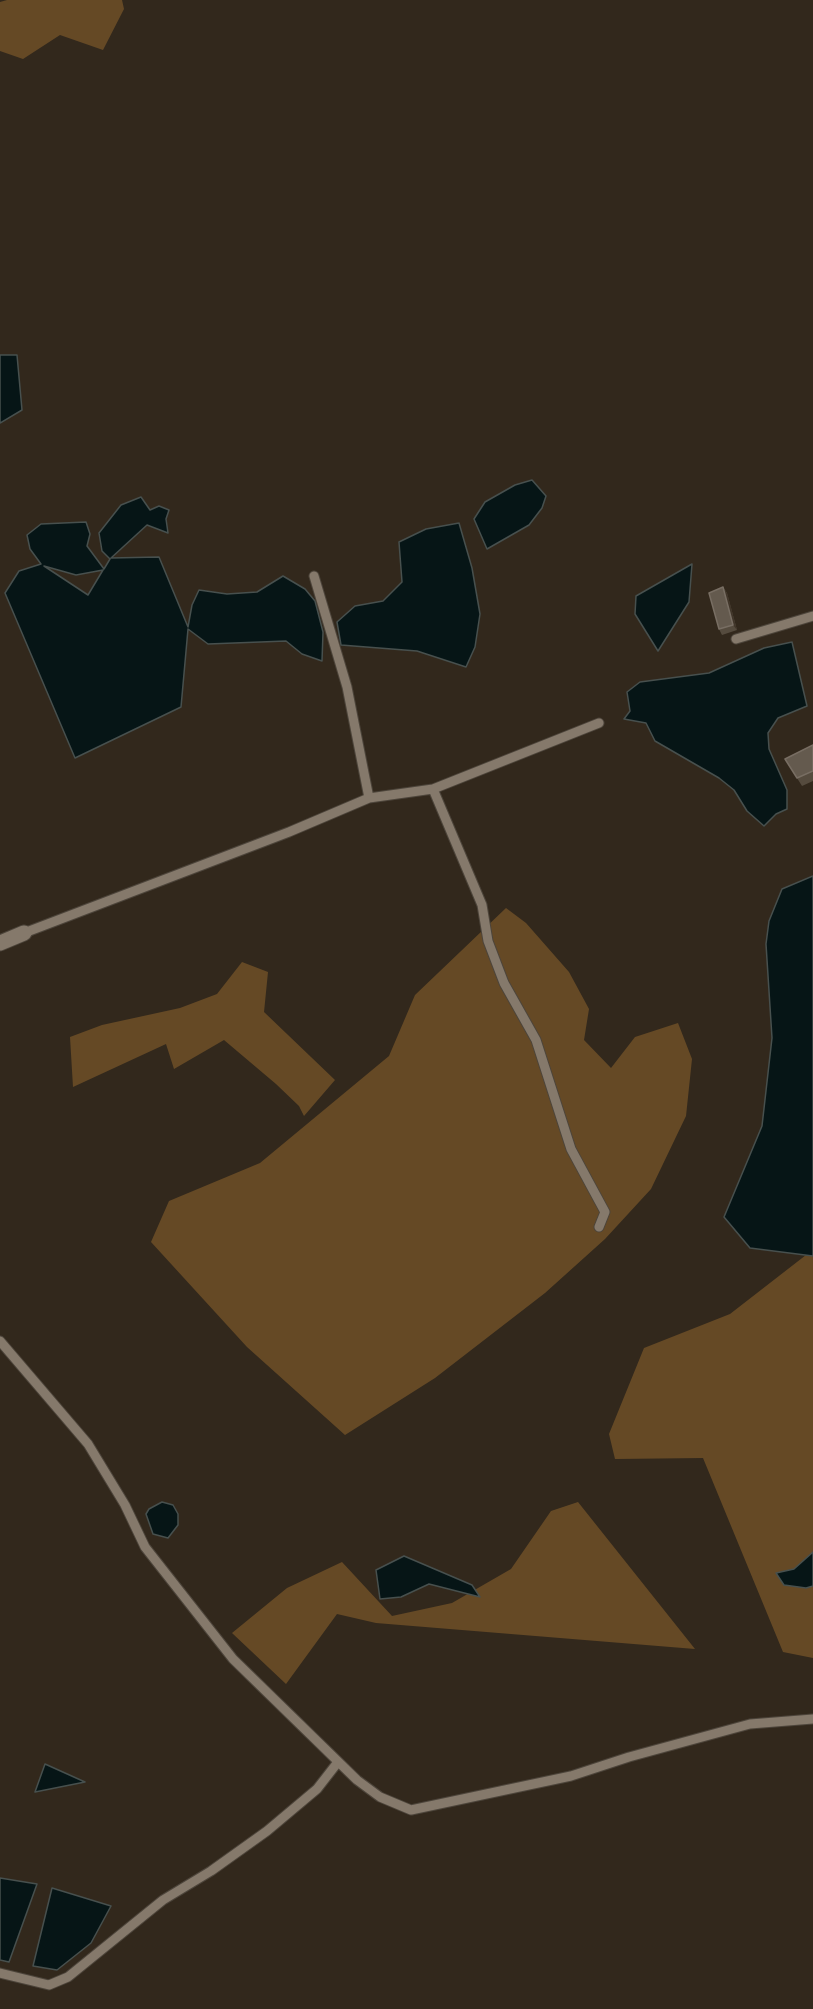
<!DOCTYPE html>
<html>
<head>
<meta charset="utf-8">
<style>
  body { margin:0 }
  canvas { display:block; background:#32281c }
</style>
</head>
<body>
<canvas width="813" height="2009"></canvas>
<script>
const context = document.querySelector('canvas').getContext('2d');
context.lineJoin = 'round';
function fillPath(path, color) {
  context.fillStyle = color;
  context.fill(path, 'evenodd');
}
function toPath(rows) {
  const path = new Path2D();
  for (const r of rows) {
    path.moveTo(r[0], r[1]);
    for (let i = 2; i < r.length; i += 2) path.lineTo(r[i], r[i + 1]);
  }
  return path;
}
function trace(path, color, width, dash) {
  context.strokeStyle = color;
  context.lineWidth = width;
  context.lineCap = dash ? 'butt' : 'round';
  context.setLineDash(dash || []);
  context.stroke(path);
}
fillPath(toPath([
  [7,0,122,0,124,9,103,50,60,35,23,59,0,51,0,2],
  [506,908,526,923,569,972,589,1009,584,1040,611,1068,635,1037,678,1023,692,1059,686,1116,651,1189,605,1239,545,1293,435,1378,345,1435,247,1347,151,1242,169,1201,260,1163,389,1056,415,995],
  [242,962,268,972,264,1012,335,1080,304,1116,299,1106,276,1084,224,1040,174,1069,166,1044,73,1087,70,1037,102,1025,180,1008,217,994],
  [813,1254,813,1658,783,1652,703,1458,615,1459,609,1434,644,1348,730,1314,806,1255],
  [578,1502,695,1649,376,1623,337,1614,286,1684,232,1633,287,1588,342,1562,392,1616,452,1603,511,1569,551,1511]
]), '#654925');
const water = toPath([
  [0,355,17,355,22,410,0,423,0,355],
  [532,480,546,496,542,508,529,525,487,549,474,519,485,502,515,485,532,480],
  [141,497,150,510,159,506,169,510,166,519,168,533,147,525,111,558,159,557,188,627,192,605,199,590,227,594,257,592,283,576,305,589,315,601,323,632,322,661,302,654,286,641,208,644,188,629,181,707,75,758,5,593,19,571,41,564,30,549,27,535,41,524,86,522,90,534,87,546,104,569,110,559,102,551,99,533,121,505,141,497],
  [44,566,76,575,103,570,88,595,44,566],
  [459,523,472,568,480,614,475,647,466,667,417,651,341,645,337,622,355,606,383,601,402,582,399,542,426,529,459,523],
  [692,564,689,602,658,651,635,614,636,596,692,564],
  [792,642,807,706,778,718,768,733,769,749,787,790,787,809,776,814,764,826,747,811,734,790,719,778,655,741,646,723,624,719,630,711,627,692,640,682,709,673,764,648,792,642],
  [813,876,813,1256,750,1248,724,1217,762,1126,772,1038,766,944,769,921,782,889,813,876],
  [162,1502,173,1505,178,1514,178,1525,168,1538,153,1534,146,1514,149,1509,162,1502],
  [813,1552,813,1586,806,1588,784,1585,776,1573,794,1569,813,1552],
  [404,1556,472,1585,480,1597,429,1584,401,1597,380,1599,376,1570,404,1556],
  [45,1764,85,1782,35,1792,45,1764],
  [0,1878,37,1884,9,1962,0,1960,0,1878],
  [52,1888,111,1906,91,1943,57,1970,33,1966,52,1888]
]);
fillPath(water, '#061516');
trace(water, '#47504e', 1.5);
const lane = toPath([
  [314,576,347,687,369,798],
  [736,639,813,616],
  [433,789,482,905,488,941,504,983,536,1040,571,1149,605,1212,599,1227],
  [24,933,289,832,369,798,433,789,599,723],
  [0,1341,88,1444,125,1505,145,1547,233,1659,357,1780,380,1797,411,1810,571,1776,629,1757,750,1724,813,1719],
  [0,1973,49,1985,68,1977,163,1900,211,1871,267,1831,317,1789,338,1762]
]);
const street = toPath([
  [0,943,24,933]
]);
trace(lane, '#4d453b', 11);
trace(street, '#4d453b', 17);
trace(lane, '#85796b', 9);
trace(street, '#85796b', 15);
fillPath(toPath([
  [723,587,727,593,737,630,722,635,719,629],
  [813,745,813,781,802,786,797,778]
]), '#554b3e');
fillPath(toPath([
  [723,587,727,593,737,630,733,625]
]), '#41362a');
const building = toPath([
  [723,587,733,625,719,629,709,593,723,587],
  [813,745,813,771,797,778,785,759,813,745]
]);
fillPath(building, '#645a4e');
trace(building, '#786e63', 1.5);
</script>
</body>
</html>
